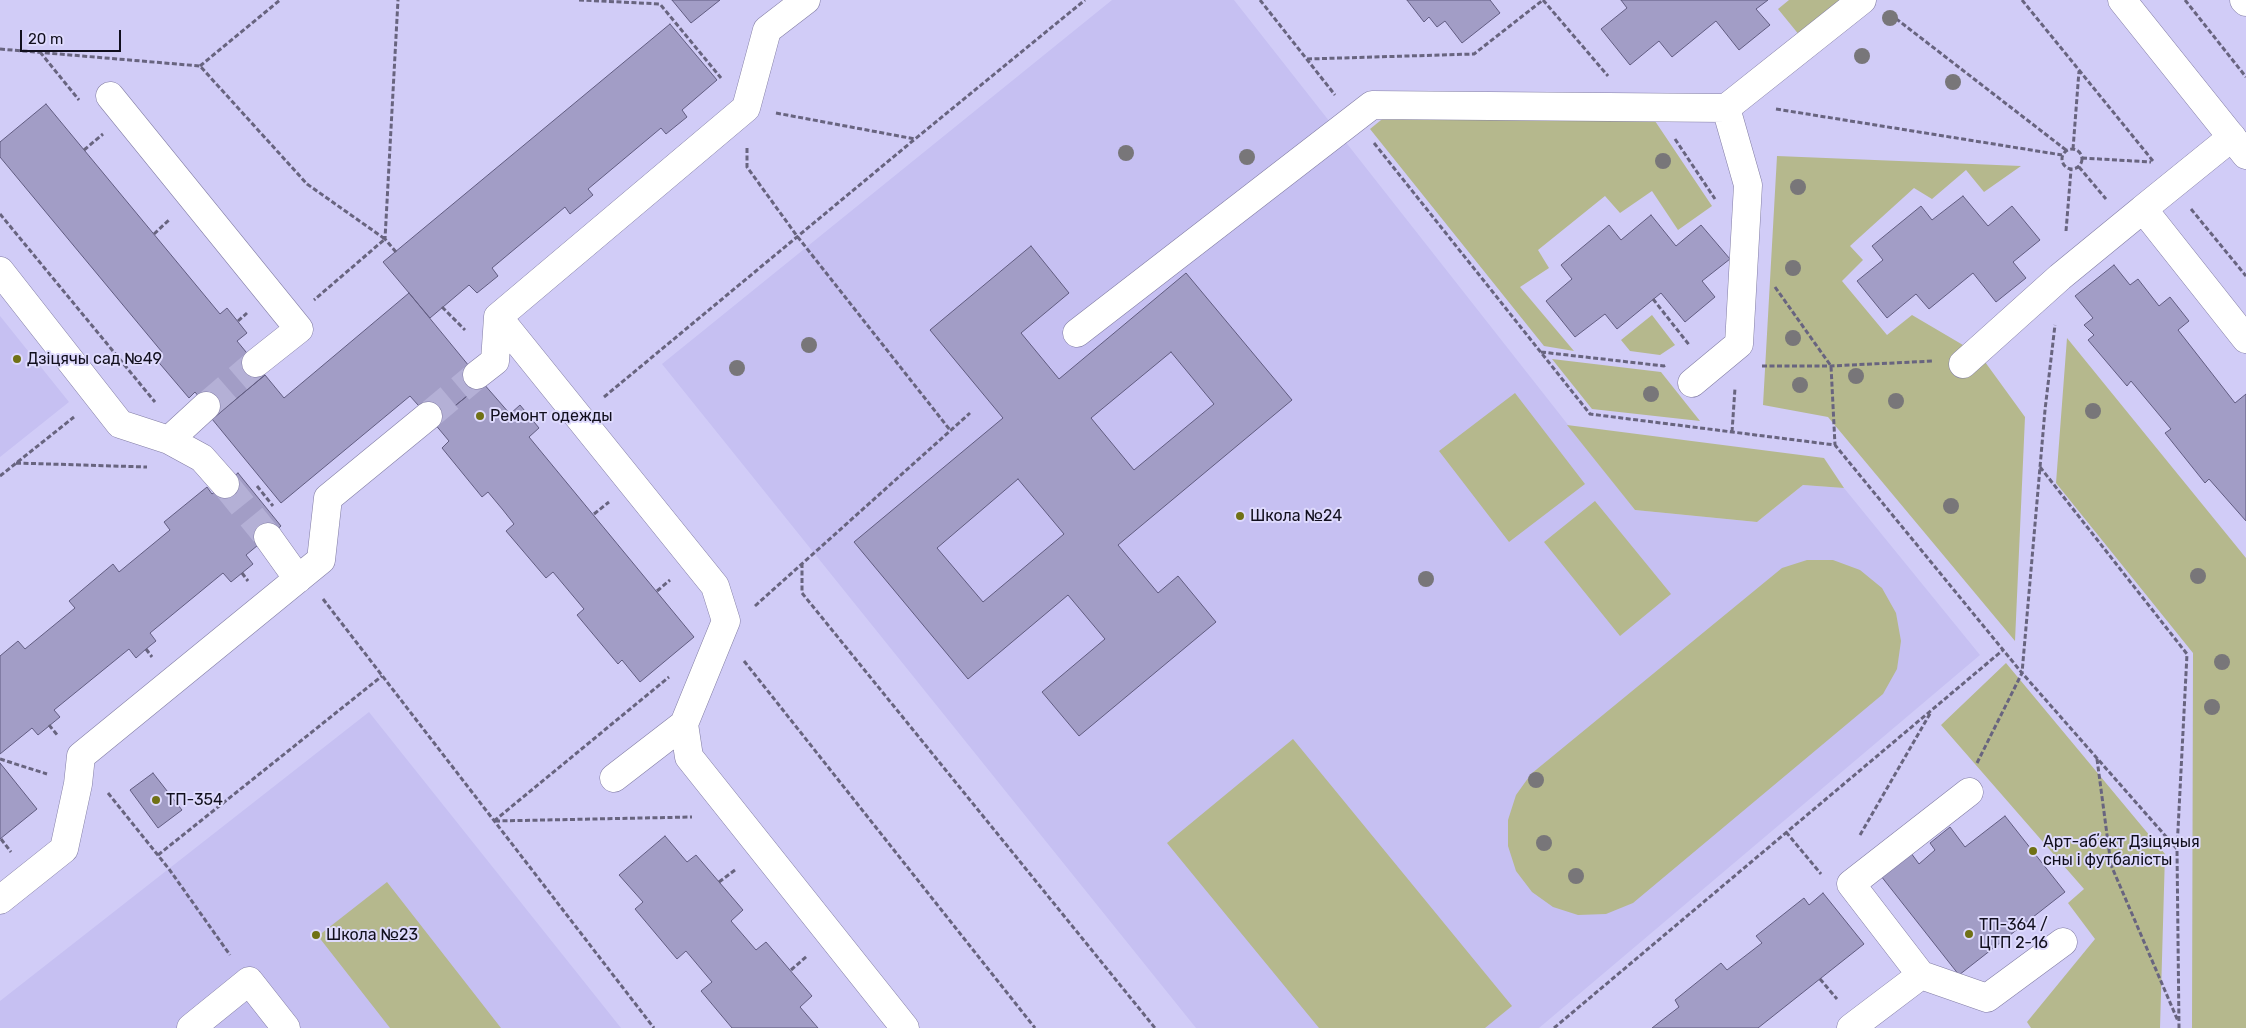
<!DOCTYPE html>
<html>
<head>
<meta charset="utf-8">
<style>
  body { margin:0 }
  #map { position:relative; width:2246px; height:1028px; overflow:hidden; background:#d1ccf7; font-family:Rubik,sans-serif }
  canvas { display:block }
  .scale { position:absolute; left:20px; top:30px; width:101px; height:22px; box-sizing:border-box; border:2px solid #110f1d; border-top:0; padding-left:6px; font-size:15px; line-height:18px; white-space:nowrap; color:#110f1d; -webkit-text-stroke:4px #dedafd; paint-order:stroke }
</style>
</head>
<body>
<div id="map">
<canvas width="2246" height="1028"></canvas>
<div class="scale">20 m</div>
</div>
<script>
const context = document.querySelector('canvas').getContext('2d');
context.lineJoin = 'round';
function fillPath(path, color) {
  context.fillStyle = color;
  context.fill(path, 'evenodd');
}
function toPath(rows) {
  const path = new Path2D();
  for (const r of rows) {
    if (r.length === 3) {
      path.moveTo(r[0] + r[2], r[1]);
      path.arc(r[0], r[1], r[2], 0, 2 * Math.PI);
      continue;
    }
    path.moveTo(r[0], r[1]);
    for (let i = 2; i < r.length; i += 2) path.lineTo(r[i], r[i + 1]);
  }
  return path;
}
function trace(path, color, width, dash) {
  context.strokeStyle = color;
  context.lineWidth = width;
  context.lineCap = dash ? 'butt' : 'round';
  context.setLineDash(dash || []);
  context.stroke(path);
}
function write(font, color, halo, rows, align = 'center') {
  context.font = font + ' Rubik,sans-serif';
  context.lineWidth = 4;
  context.setLineDash([]);
  context.textBaseline = 'middle';
  context.strokeStyle = halo;
  context.fillStyle = color;
  for (const [text, x, y, turn = 0] of rows) {
    context.save();
    context.translate(x, y);
    context.rotate((+turn || 0) * Math.PI / 180);
    context.textAlign = isNaN(turn) ? turn : align;
    if (halo) context.strokeText(text, 0, 0);
    context.fillText(text, 0, 0);
    context.restore();
  }
}
fillPath(toPath([
  [1112,0,1234,0,1635,510,1757,522,1803,485,1844,488,1980,655,1539,1028,1196,1028,662,364],
  [0,316,69,402,0,457],
  [369,712,621,1028,0,1028,0,1001]
]), '#c6c0f2');
fillPath(toPath([
  [1789,0,1845,0,1800,36,1778,9],
  [1386,116,1653,118,1712,206,1678,230,1652,191,1620,213,1605,196,1538,250,1549,268,1520,287,1574,351,1544,346,1370,129],
  [1777,156,2021,166,1984,192,1966,170,1932,199,1914,188,1850,246,1863,260,1842,281,1887,335,1912,315,1980,355,2025,417,2015,641,1828,417,1763,405],
  [1652,315,1675,345,1660,355,1630,351,1621,340],
  [2067,338,2246,558,2246,1028,2192,1028,2193,653,2056,483],
  [1552,359,1661,372,1700,421,1592,409],
  [1515,393,1585,484,1509,542,1439,451],
  [1567,425,1824,458,1844,488,1803,485,1757,522,1635,510],
  [1595,501,1671,594,1620,636,1544,542],
  [1807,560,1833,560,1860,570,1882,588,1896,613,1901,641,1897,669,1883,694,1633,903,1606,914,1578,915,1553,907,1532,892,1516,871,1508,846,1508,820,1516,795,1531,774,1782,568],
  [2006,663,2165,854,2160,1028,2031,1028,2027,1022,2095,939,2068,903,2084,889,1941,725],
  [1293,739,1512,1006,1485,1028,1319,1028,1167,843],
  [387,882,501,1028,390,1028,318,936]
]), '#b5b88d');
const building = toPath([
  [672,0,720,0,691,23,672,0],
  [1407,0,1490,0,1500,13,1462,43,1445,21,1437,27,1429,17,1424,22,1407,0],
  [1621,0,1768,0,1756,9,1770,25,1739,50,1716,21,1672,57,1659,41,1630,65,1601,29,1627,8,1621,0],
  [670,24,717,80,682,110,687,117,666,134,661,128,588,189,593,195,570,214,565,207,492,268,498,276,477,293,469,285,430,318,383,262,670,24],
  [46,104,220,314,227,308,247,333,237,341,265,375,215,417,195,392,189,398,155,358,162,352,0,157,0,142,46,104],
  [1963,196,1988,226,2012,206,2040,240,2013,262,2026,278,1996,302,1973,273,1929,309,1916,294,1887,318,1857,281,1883,260,1872,246,1921,206,1932,220,1963,196],
  [1651,215,1676,246,1701,225,1730,259,1702,281,1715,297,1685,322,1661,293,1617,329,1605,314,1575,337,1546,301,1572,279,1561,265,1609,225,1621,240,1651,215],
  [1031,246,1069,293,1021,333,1059,379,1186,273,1292,400,1118,545,1158,593,1178,576,1216,622,1079,736,1042,692,1105,639,1068,595,968,679,854,542,1003,418,930,330,1031,246],
  [1171,352,1214,404,1134,470,1091,418,1171,352],
  [1018,479,1064,534,983,602,937,548,1018,479],
  [2114,265,2130,285,2138,279,2159,306,2170,297,2189,321,2178,330,2235,403,2246,394,2246,521,2209,479,2205,483,2165,433,2171,429,2131,381,2127,386,2088,340,2094,335,2084,325,2093,318,2075,296,2114,265],
  [409,293,483,383,434,423,410,396,281,503,212,419,265,375,284,398,409,293],
  [483,383,510,414,520,405,539,428,529,437,694,637,640,682,622,660,618,664,577,615,584,609,553,572,546,578,506,531,514,524,503,510,488,492,482,497,442,448,449,441,434,423,483,383],
  [238,473,281,526,246,555,253,564,231,582,223,573,150,633,156,641,146,649,136,658,129,649,54,710,60,717,38,735,32,728,0,754,0,656,18,641,25,649,75,608,69,601,113,564,119,572,170,530,164,522,207,487,212,494,238,473],
  [0,763,37,809,0,839,0,763],
  [153,773,182,810,158,828,130,790,153,773],
  [2005,816,2065,892,1959,975,1881,876,1911,853,1919,864,1935,850,1930,843,1950,827,1965,847,2005,816],
  [665,836,687,862,696,855,743,910,731,921,756,950,766,942,812,996,800,1007,818,1028,732,1028,701,991,712,982,686,951,677,959,635,909,643,902,619,875,665,836],
  [1823,893,1864,944,1758,1028,1652,1028,1679,1007,1675,1000,1721,963,1727,970,1762,943,1756,936,1804,898,1809,905,1823,893]
]);
fillPath(building, '#a29dc6');
trace(building, '#615c81', 1);
trace(toPath([
  [206,406,256,363],
  [428,416,477,375],
  [225,484,268,537]
]), '#b4b0d6', 28, [28, 14]);
const minor = toPath([
  [2244,0,2246,2],
  [110,96,299,329,256,363],
  [2232,137,2143,209,2246,339],
  [0,271,120,424,169,440,202,458,225,484],
  [498,317,715,586,726,621,684,724,689,757,905,1028],
  [1077,333,1372,105,1726,108,1862,0],
  [1963,364,2060,277,2143,209],
  [477,375,495,361,498,317,746,108,767,30,806,0],
  [1692,383,1739,344,1748,185,1726,108],
  [169,440,206,406],
  [268,537,298,579],
  [614,778,684,724],
  [1969,792,1851,884,1921,975,1987,998,2063,942],
  [0,900,64,849,78,784,81,756,321,560,328,498,428,416],
  [191,1028,249,981,286,1028],
  [1851,1028,1921,975]
]);
const major = toPath([
  [2122,0,2246,155]
]);
trace(minor, '#827da4', 29);
trace(major, '#827da4', 29);
trace(toPath([
  [579,0,660,4,721,78],
  [1260,0,1335,95],
  [1543,0,1608,76],
  [2022,0,2153,161],
  [2185,0,2246,77],
  [1890,14,2066,150],
  [0,49,200,66,307,184,385,239,314,300],
  [40,52,79,100],
  [1307,59,1474,54,1543,0],
  [200,66,280,0],
  [1776,109,2062,155],
  [776,113,915,139,1085,0],
  [1675,139,1715,199],
  [1374,143,1590,414,1835,445,2022,673,2177,849,2179,1028],
  [747,148,747,167,797,236,950,430],
  [2072,159,10],
  [2073,149,2079,71],
  [84,150,103,134],
  [2082,158,2151,162],
  [2079,167,2106,199],
  [2191,209,2246,276],
  [0,214,155,402],
  [2066,231,2071,170],
  [154,234,170,219],
  [396,252,385,239,398,0],
  [1775,287,1831,366,1835,445],
  [1653,299,1690,346],
  [442,307,465,330],
  [238,321,247,313],
  [1541,352,1664,366,1666,365],
  [1762,366,1831,366,1933,361],
  [604,397,915,139],
  [1732,432,1735,388],
  [16,463,147,467],
  [2040,467,2187,654,2177,849],
  [0,476,74,417],
  [257,486,273,506],
  [594,514,609,502],
  [802,563,802,593,1155,1028],
  [242,573,248,581],
  [657,591,670,580],
  [323,599,654,1028],
  [755,606,970,413],
  [146,649,152,657],
  [744,661,1035,1028],
  [49,725,58,736],
  [0,759,47,774],
  [2097,759,2111,865,2178,1021],
  [1977,763,2022,673,2045,410,2055,325],
  [108,793,169,869,230,955],
  [494,821,669,677],
  [495,821,692,817],
  [1786,832,1821,874],
  [1860,835,1931,712],
  [1,839,11,852],
  [158,855,382,676],
  [719,882,735,870],
  [791,970,807,956],
  [1820,979,1837,999],
  [1554,1028,2003,650]
]), '#68647f', 3, [5, 2.5]);
trace(minor, '#fff', 28);
trace(major, '#fff', 28);
context.fillStyle = '#787679';
for (const [x, y] of [
  [1890,18],
  [1862,56],
  [1953,82],
  [1126,153],
  [1247,157],
  [1663,161],
  [1798,187],
  [1793,268],
  [1793,338],
  [809,345],
  [737,368],
  [1856,376],
  [1800,385],
  [1651,394],
  [1896,401],
  [2093,411],
  [1951,506],
  [2198,576],
  [1426,579],
  [2222,662],
  [2212,707],
  [1536,780],
  [1544,843],
  [1576,876]
]) {
  context.beginPath();
  context.arc(x, y, 8, 0, 2 * Math.PI);
  context.fill();
}
for (const [x, y, r, color] of [
  [17,359,5,"#707115"],
  [480,416,5,"#707115"],
  [1240,516,5,"#707115"],
  [156,800,5,"#707115"],
  [2033,851,5,"#707115"],
  [1969,934,5,"#707115"],
  [316,935,5,"#707115"]
]) {
  const dot = new Path2D();
  dot.arc(x, y, r, 0, 2 * Math.PI);
  context.fillStyle = color;
  context.fill(dot);
  trace(dot, '#dedafd', 2);
}
write('16px', '#110f1d', '#dedafd', [
  ["Дзіцячы сад №49",27,359],
  ["Ремонт одежды",490,416],
  ["Школа №24",1250,516],
  ["ТП-354",166,800],
  ["Арт-абʼект Дзіцячыя",2043,842],
  ["сны і футбалісты",2043,860],
  ["ТП-364 /",1979,925],
  ["ЦТП 2-16",1979,943],
  ["Школа №23",326,935]
], 'left');
</script>
</body>
</html>
